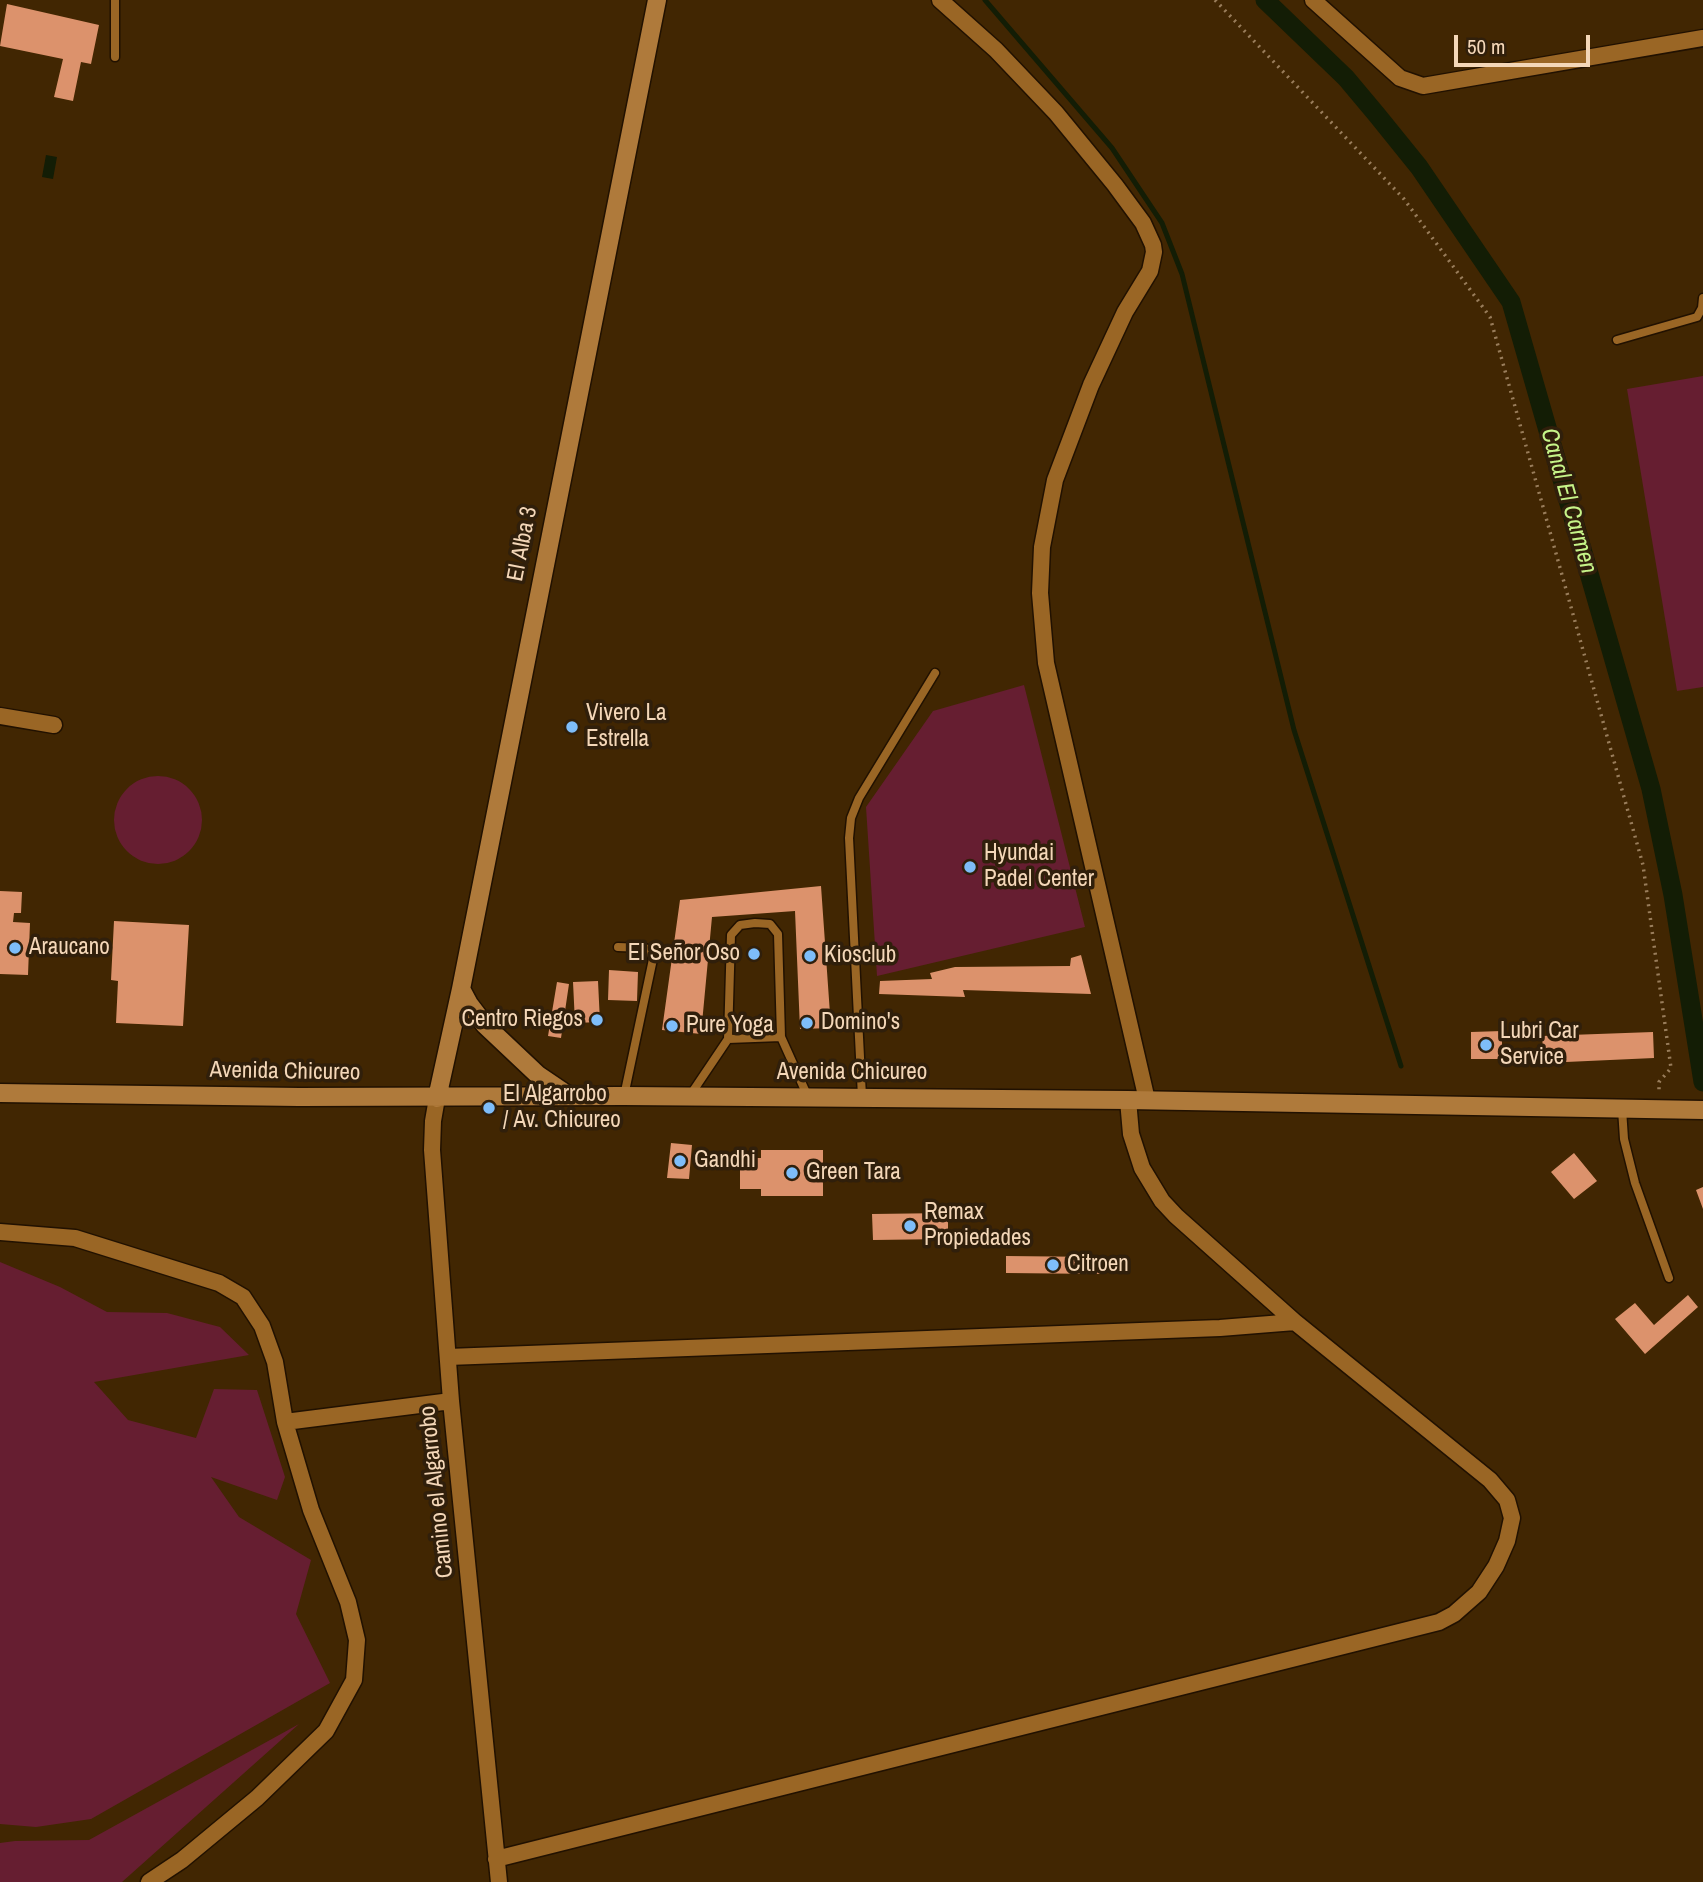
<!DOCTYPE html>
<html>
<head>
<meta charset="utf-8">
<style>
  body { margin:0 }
  #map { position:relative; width:1703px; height:1882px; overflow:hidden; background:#412602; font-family:"Archivo Narrow",sans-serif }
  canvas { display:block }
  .scale { position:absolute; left:1454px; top:35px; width:136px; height:32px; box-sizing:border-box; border:4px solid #f4d7b8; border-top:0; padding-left:9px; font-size:21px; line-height:24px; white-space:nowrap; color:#f4d7b8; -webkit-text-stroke:5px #301f0b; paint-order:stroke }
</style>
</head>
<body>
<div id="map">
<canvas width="1703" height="1882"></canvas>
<div class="scale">50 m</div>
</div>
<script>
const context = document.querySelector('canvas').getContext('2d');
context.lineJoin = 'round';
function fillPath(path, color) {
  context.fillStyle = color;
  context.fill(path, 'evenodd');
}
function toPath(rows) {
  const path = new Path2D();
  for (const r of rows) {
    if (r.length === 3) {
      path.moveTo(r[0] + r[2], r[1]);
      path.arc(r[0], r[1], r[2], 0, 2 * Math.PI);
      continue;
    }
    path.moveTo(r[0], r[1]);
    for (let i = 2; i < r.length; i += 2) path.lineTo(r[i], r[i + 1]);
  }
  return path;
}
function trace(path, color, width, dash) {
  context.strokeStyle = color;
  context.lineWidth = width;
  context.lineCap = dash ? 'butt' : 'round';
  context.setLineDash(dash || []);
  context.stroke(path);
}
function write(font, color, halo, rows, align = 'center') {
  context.font = font + ' "Archivo Narrow",sans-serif';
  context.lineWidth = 7;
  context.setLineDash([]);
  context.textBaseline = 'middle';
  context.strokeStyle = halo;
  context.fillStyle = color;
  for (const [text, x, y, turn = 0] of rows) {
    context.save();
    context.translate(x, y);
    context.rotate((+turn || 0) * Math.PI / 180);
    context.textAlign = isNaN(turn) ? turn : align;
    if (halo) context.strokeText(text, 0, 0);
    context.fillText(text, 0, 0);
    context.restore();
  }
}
fillPath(toPath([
  [1703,376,1703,687,1677,691,1627,389],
  [1024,685,1085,927,877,976,866,807,933,711],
  [158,820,44],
  [0,1262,60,1287,107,1312,167,1313,220,1327,249,1355,94,1382,128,1420,196,1438,214,1389,257,1390,285,1477,277,1500,211,1477,239,1517,311,1560,296,1614,330,1683,91,1819,36,1827,0,1824],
  [299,1724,122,1882,0,1882,0,1843,15,1841,89,1840]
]), '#661e31');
fillPath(toPath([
  [46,155,57,157,53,179,42,177]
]), '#131d05');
trace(toPath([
  [985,0,1112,148,1162,223,1182,274,1294,730,1401,1066]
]), '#131d05', 5);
trace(toPath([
  [1265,0,1346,78,1377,115,1419,167,1511,302,1651,789,1673,895,1703,1082]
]), '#131d05', 19);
fillPath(toPath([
  [7,4,99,25,91,64,81,62,73,101,54,97,63,59,0,46],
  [821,886,831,1028,800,1029,795,911,712,917,701,1034,662,1030,680,900],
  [0,891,22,892,21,913,14,913,13,922,30,923,28,975,0,974],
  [114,921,189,925,183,1026,116,1023,118,981,111,980],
  [1081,955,1091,994,963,990,965,997,879,994,880,981,932,979,930,973,955,967,1070,966,1071,958],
  [609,970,638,972,637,1001,608,1000],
  [598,981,600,1022,575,1023,573,982],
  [557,982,569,984,561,1038,548,1036],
  [1502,1031,1502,1059,1471,1059,1471,1032],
  [1653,1032,1654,1058,1544,1063,1542,1036],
  [671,1143,692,1145,689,1179,667,1178],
  [761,1150,823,1150,823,1196,761,1196,761,1189,740,1189,740,1158,761,1158],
  [1574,1153,1597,1181,1574,1199,1551,1172],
  [1703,1187,1703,1209,1696,1190],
  [948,1213,948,1239,873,1240,872,1214],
  [1006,1256,1101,1257,1100,1274,1006,1273],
  [1688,1295,1698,1307,1645,1354,1615,1319,1635,1303,1654,1325]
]), '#dc926c');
const lane = toPath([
  [115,57,115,0],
  [1617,340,1697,317,1702,308,1703,298],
  [618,947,645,948,650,951,653,959,624,1096],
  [728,1039,781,1037],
  [691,1094,728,1039,731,935,740,925,755,923,770,924,778,934,781,1037,808,1097],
  [862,1097,849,838,851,818,859,798,935,673],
  [1622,1109,1624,1139,1635,1183,1669,1278]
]);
const street = toPath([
  [940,0,996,50,1056,113,1115,185,1143,223,1153,245,1154,252,1150,271,1125,312,1091,385,1055,480,1042,547,1040,593,1046,663,1147,1100],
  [1313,0,1400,78,1423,86,1703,38],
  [0,716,54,725],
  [437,1098,433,1121,432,1150,451,1401,499,1882],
  [0,1232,75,1238,219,1283,243,1297,262,1326,275,1362,285,1422,311,1510,348,1602,357,1640,354,1680,326,1731,257,1798,182,1860,149,1882],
  [448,1357,1220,1328,1295,1322],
  [285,1422,451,1401],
  [496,1859,1439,1622,1454,1614,1479,1592,1496,1566,1507,1541,1512,1518,1507,1500,1490,1480,1295,1322,1176,1216,1162,1201,1142,1168,1131,1134,1128,1100]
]);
const secondary = toPath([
  [461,989,469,1004,485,1025,538,1075,569,1096],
  [0,1093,299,1097,624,1096,1128,1100,1703,1110],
  [437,1098,461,989,657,0]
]);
trace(lane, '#211101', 11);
trace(street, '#211101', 19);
trace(secondary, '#211101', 21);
trace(toPath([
  [1215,0,1404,199,1490,317,1643,865,1671,1068,1659,1082,1659,1092]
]), '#997d5b', 3.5, [2, 5]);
trace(lane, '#9a6625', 8);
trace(street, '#9a6625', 16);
trace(secondary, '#af7a3b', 18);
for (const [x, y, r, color] of [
  [572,727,7,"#7ebdf9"],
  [970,867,7,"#7ebdf9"],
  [15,948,7,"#7ebdf9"],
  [754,954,7,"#7ebdf9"],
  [810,956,7,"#7ebdf9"],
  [597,1020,7,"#7ebdf9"],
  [807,1023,7,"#7ebdf9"],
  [672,1026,7,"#7ebdf9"],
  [1486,1045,7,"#7ebdf9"],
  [489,1108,7,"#7ebdf9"],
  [680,1161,7,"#7ebdf9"],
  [792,1173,7,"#7ebdf9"],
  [910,1226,7,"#7ebdf9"],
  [1053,1265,7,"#7ebdf9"]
]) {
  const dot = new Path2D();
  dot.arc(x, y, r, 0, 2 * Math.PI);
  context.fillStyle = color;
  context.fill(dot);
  trace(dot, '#301f0b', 2.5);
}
write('23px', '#f4d7b8', '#301f0b', [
  ["El Alba 3",523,544,-79],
  ["Avenida Chicureo",285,1072,1],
  ["Avenida Chicureo",852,1073],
  ["Camino el Algarrobo",437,1492,-96]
]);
write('23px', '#f4d7b8', '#301f0b', [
  ["Vivero La",586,714],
  ["Estrella",586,740],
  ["Hyundai",984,854],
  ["Padel Center",984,880],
  ["Araucano",29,948],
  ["El Señor Oso",740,954,"right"],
  ["Kiosclub",824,956],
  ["Centro Riegos",583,1020,"right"],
  ["Domino's",821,1023],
  ["Pure Yoga",686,1026],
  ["Lubri Car",1500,1032],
  ["Service",1500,1058],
  ["El Algarrobo",503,1095],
  ["/ Av. Chicureo",503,1121],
  ["Gandhi",694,1161],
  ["Green Tara",806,1173],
  ["Remax",924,1213],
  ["Propiedades",924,1239],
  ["Citroen",1067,1265]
], 'left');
write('italic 24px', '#c6f489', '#301f0b', [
  ["Canal El Carmen",1568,501,74]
]);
</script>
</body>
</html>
